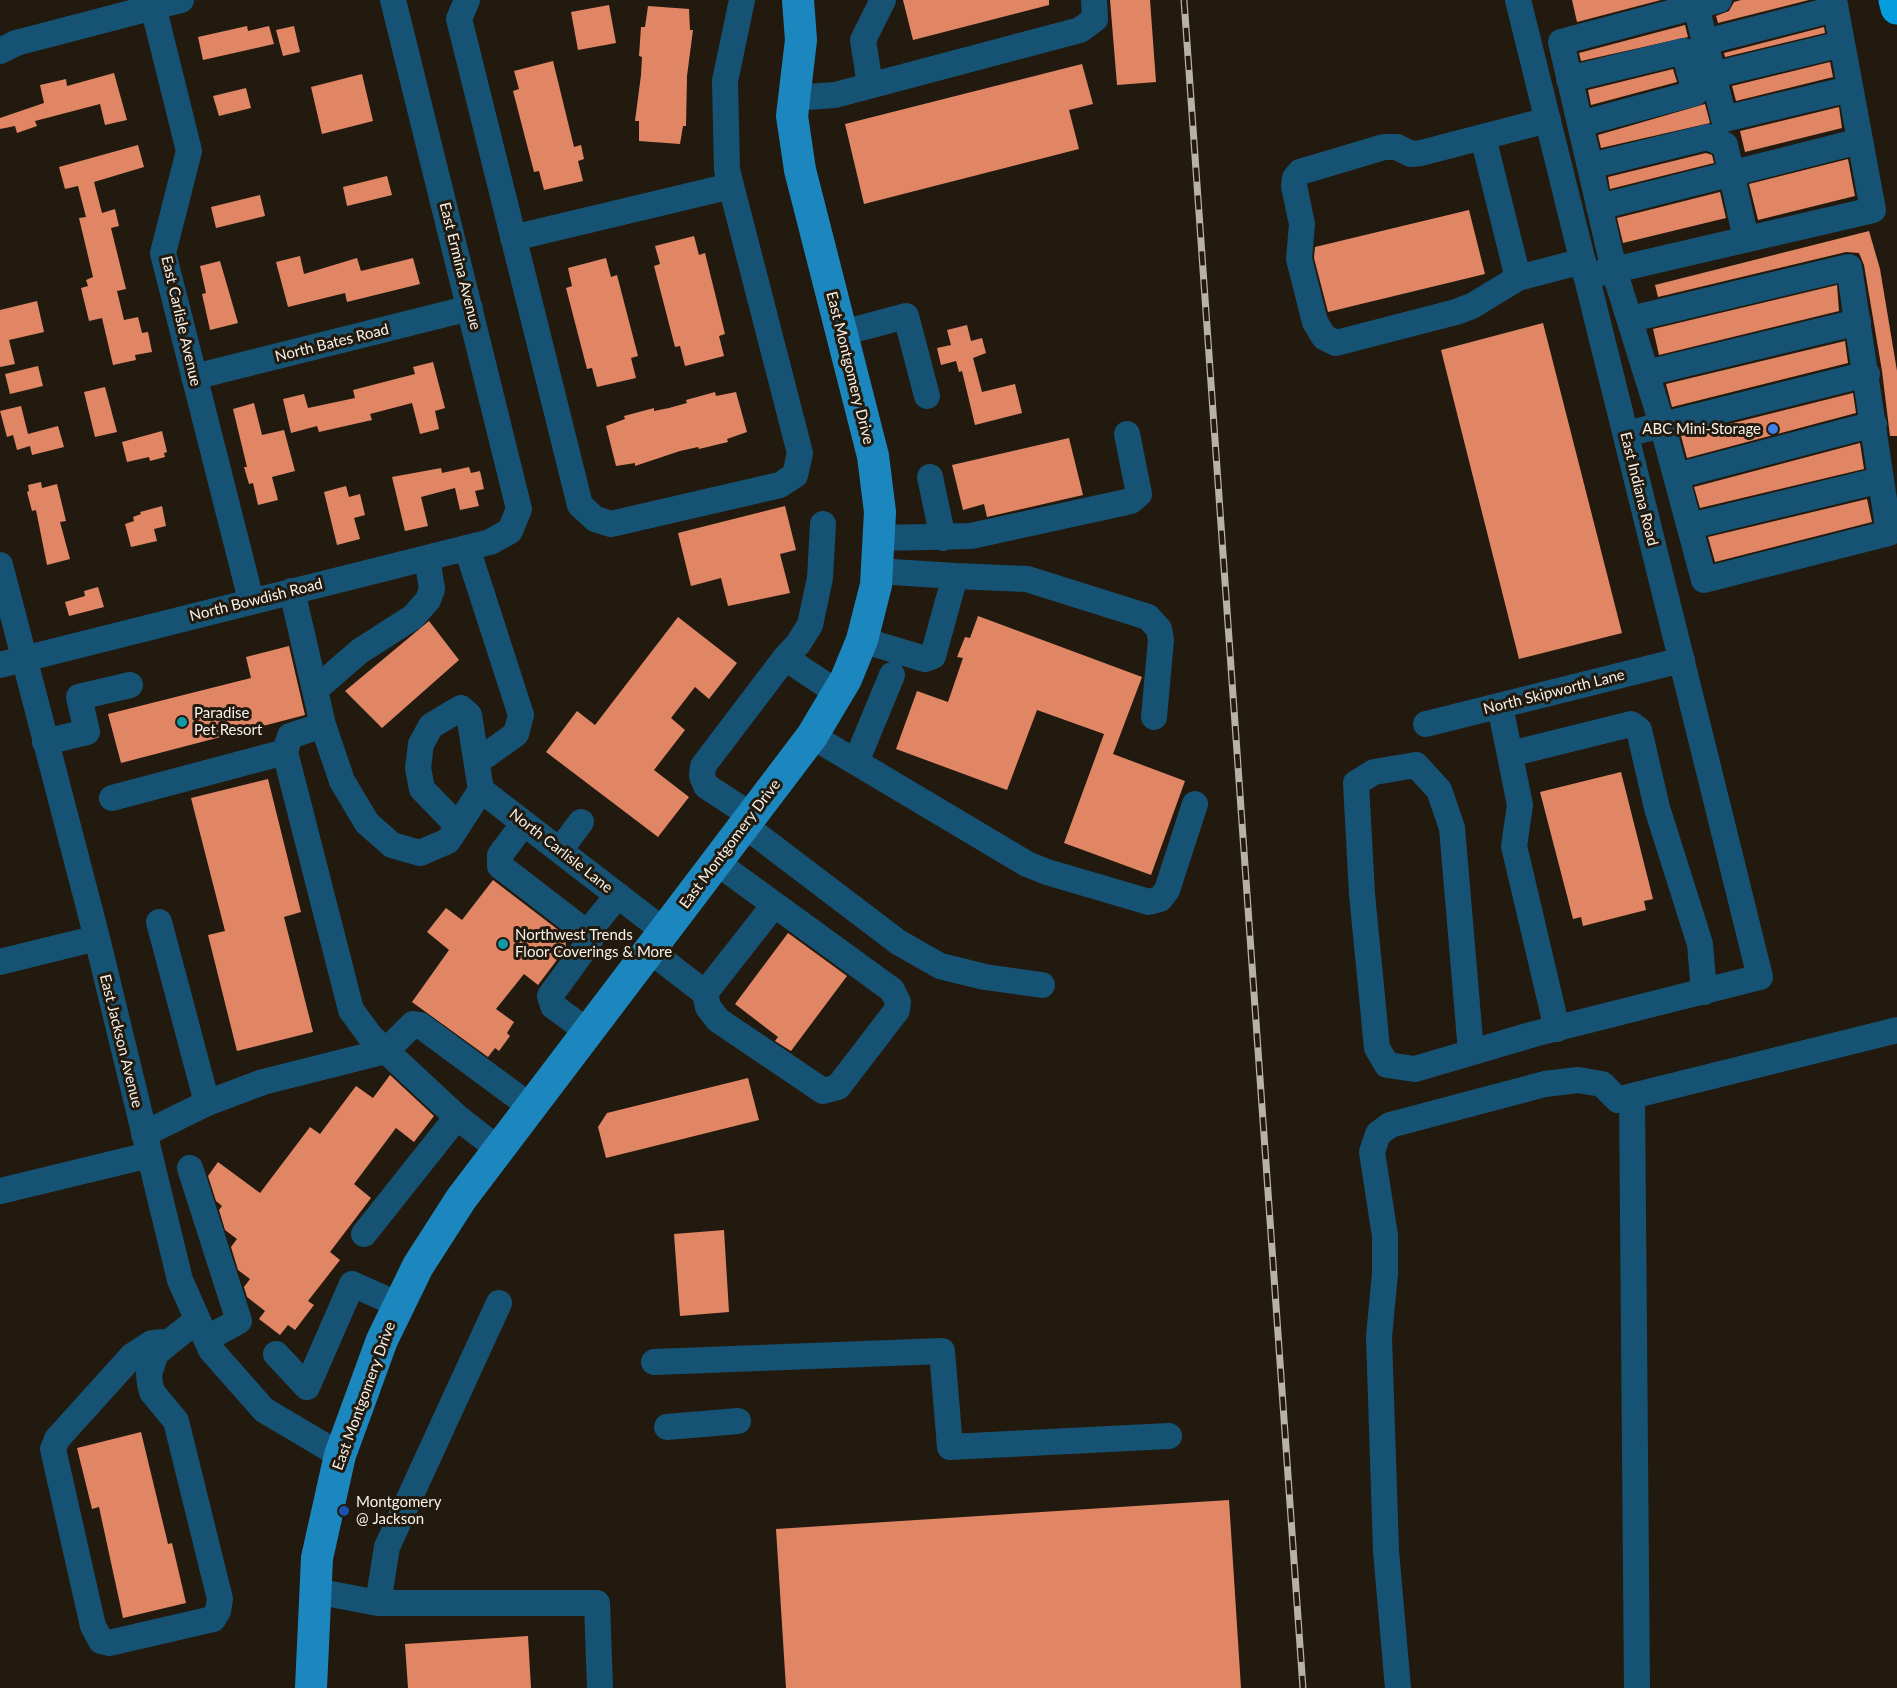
<!DOCTYPE html>
<html>
<head>
<meta charset="utf-8">
<style>
  body { margin:0 }
  canvas { display:block; background:#221a0e }
</style>
</head>
<body>
<canvas width="1897" height="1688"></canvas>
<script>
const context = document.querySelector('canvas').getContext('2d');
context.lineJoin = 'round';
function fillPath(path, color) {
  context.fillStyle = color;
  context.fill(path, 'evenodd');
}
function toPath(rows) {
  const path = new Path2D();
  for (const r of rows) {
    path.moveTo(r[0], r[1]);
    for (let i = 2; i < r.length; i += 2) path.lineTo(r[i], r[i + 1]);
  }
  return path;
}
function trace(path, color, width, dash) {
  context.strokeStyle = color;
  context.lineWidth = width;
  context.lineCap = dash ? 'butt' : 'round';
  context.setLineDash(dash || []);
  context.stroke(path);
}
function write(font, color, halo, rows, align = 'center') {
  context.font = font + ' Lato,sans-serif';
  context.lineWidth = 6;
  context.setLineDash([]);
  context.textBaseline = 'middle';
  context.strokeStyle = halo;
  context.fillStyle = color;
  for (const [text, x, y, turn = 0] of rows) {
    context.save();
    context.translate(x, y);
    context.rotate((+turn || 0) * Math.PI / 180);
    context.textAlign = isNaN(turn) ? turn : align;
    if (halo) context.strokeText(text, 0, 0);
    context.fillText(text, 0, 0);
    context.restore();
  }
}
fillPath(toPath([
  [903,0,1049,0,1049,5,913,40],
  [1110,0,1150,0,1156,82,1117,85],
  [1572,0,1661,0,1577,22],
  [1741,0,1809,0,1718,23,1716,16,1729,11,1734,2],
  [609,5,616,43,578,50,571,12],
  [648,6,689,9,690,30,693,30,687,76,686,126,683,126,680,144,639,141,639,121,635,121,641,75,642,57,639,56,641,27,645,27],
  [1685,25,1688,37,1581,61,1579,53],
  [247,26,248,31,269,26,274,44,203,60,198,37],
  [294,26,300,52,283,56,276,30],
  [1824,27,1825,33,1725,57,1724,53],
  [553,61,574,147,581,145,584,159,578,161,583,181,544,190,539,171,534,172,513,91,519,89,514,71],
  [1830,62,1833,77,1736,101,1732,86],
  [1082,64,1093,104,1069,110,1079,149,864,204,845,124],
  [1673,69,1677,82,1591,105,1588,90],
  [114,73,127,120,105,125,100,104,35,121,37,126,17,133,15,126,0,129,0,118,44,103,40,85,66,79,67,86],
  [362,74,373,121,322,134,311,87],
  [246,88,251,108,219,116,213,96],
  [1705,104,1710,123,1601,148,1598,135],
  [1839,107,1842,128,1745,152,1740,131],
  [138,145,144,167,94,182,102,213,115,209,119,226,111,228,126,289,117,291,124,320,138,317,142,333,148,332,152,352,135,355,136,360,113,365,102,318,89,321,81,288,88,286,86,280,93,277,79,218,86,217,78,186,65,189,59,167],
  [1706,153,1712,155,1714,163,1610,189,1608,177],
  [1848,159,1855,196,1758,220,1749,184],
  [387,176,392,195,347,206,343,187],
  [1720,192,1726,218,1623,243,1617,218],
  [260,195,265,216,216,228,211,207],
  [1469,210,1485,274,1328,312,1314,258,1315,247],
  [1869,231,1880,269,1897,371,1897,436,1890,436,1882,371,1864,265,1859,253,1846,252,1658,297,1655,285],
  [694,236,699,255,705,253,725,334,719,336,724,356,685,366,680,346,675,347,654,266,660,264,655,246],
  [300,256,304,274,357,258,361,271,413,258,420,284,347,302,345,293,288,307,276,262],
  [606,258,611,277,617,275,638,356,631,358,636,378,597,387,592,368,587,369,566,288,572,286,568,268],
  [220,261,238,323,210,330,202,294,206,293,200,266],
  [1837,285,1839,311,1659,355,1653,329],
  [37,301,44,332,9,340,15,364,0,367,0,310],
  [1543,323,1622,633,1519,659,1441,350],
  [967,325,971,341,982,338,986,353,973,358,982,392,1015,384,1022,413,975,425,962,371,959,372,956,361,941,365,937,348,951,345,947,330],
  [1845,341,1848,363,1672,407,1666,384],
  [433,362,445,408,435,411,439,429,420,434,412,403,370,414,372,420,319,432,317,426,291,433,283,399,304,394,308,408,355,398,353,390,415,374,413,367],
  [38,366,43,386,10,394,5,374],
  [105,387,117,432,95,437,84,392],
  [715,392,716,396,736,392,747,432,727,439,728,442,699,449,698,447,680,451,635,466,635,463,616,466,606,426,625,419,624,416,654,408,654,411,669,408,687,403,686,400],
  [1853,393,1856,413,1687,458,1681,436],
  [254,403,262,435,284,430,295,471,272,477,278,500,258,505,253,483,249,484,244,467,247,467,233,409],
  [21,406,28,434,58,426,64,447,32,455,30,446,17,450,13,435,7,437,0,411],
  [162,431,167,452,164,453,165,457,150,461,149,457,127,462,122,442],
  [1069,438,1083,495,987,517,984,504,963,510,952,465],
  [1860,443,1864,469,1700,508,1694,487],
  [469,467,471,473,480,471,484,489,475,491,479,506,460,510,455,488,421,497,428,526,405,531,392,477,441,468,442,473],
  [41,482,42,488,57,484,66,521,60,522,70,559,47,565,36,510,32,511,27,492,29,491,28,485],
  [346,486,349,497,360,494,365,515,354,518,360,539,337,545,324,492],
  [1867,499,1872,522,1715,562,1708,537],
  [162,506,166,526,154,529,157,541,131,547,125,524,134,521,133,517,141,514,140,512],
  [785,506,796,550,780,554,790,593,728,606,721,578,691,586,678,533],
  [98,587,104,607,69,616,65,602,85,596,84,591],
  [978,616,1142,677,1113,754,1185,781,1151,875,1064,843,1104,734,1037,710,1007,790,896,749,917,691,948,702,963,658,957,657,965,637,970,638],
  [678,617,737,663,709,699,695,687,671,718,685,730,654,770,689,797,658,837,546,752,577,711,595,725],
  [429,621,459,660,382,728,345,691],
  [289,646,305,715,121,763,108,714,251,678,246,657],
  [1621,772,1653,899,1644,901,1646,910,1583,926,1581,917,1573,919,1540,792],
  [268,779,301,912,284,917,313,1032,237,1051,208,935,225,931,191,798],
  [493,880,565,935,566,948,538,985,524,974,496,1009,514,1022,507,1033,510,1036,499,1051,495,1048,488,1057,412,1002,449,950,427,932,446,908,462,920],
  [788,933,847,976,791,1051,775,1041,778,1037,735,1004],
  [390,1075,434,1116,414,1142,396,1128,354,1184,371,1198,330,1252,340,1260,308,1301,314,1305,295,1330,288,1325,280,1335,259,1319,265,1311,247,1297,244,1287,250,1279,238,1270,231,1247,237,1239,225,1230,219,1210,222,1206,216,1201,208,1176,218,1162,260,1193,310,1127,320,1134,356,1086,373,1098],
  [748,1078,759,1120,606,1158,598,1127,607,1113],
  [724,1230,729,1312,680,1316,674,1234],
  [141,1432,168,1544,172,1543,186,1603,123,1618,99,1507,92,1509,77,1448],
  [1229,1500,1241,1688,786,1688,776,1529],
  [528,1636,531,1688,408,1688,405,1644]
]), '#e18665');
trace(toPath([
  [467,0,459,19,580,505,595,519,611,524,780,485,795,475,800,453,727,170,725,81,742,0],
  [1719,0,1561,42,1614,270,1873,210,1834,0],
  [153,6,189,151,163,253,251,600],
  [1696,6,1724,119,1850,89],
  [1705,42,1835,9],
  [0,51,16,43,181,0],
  [1713,75,1842,44],
  [1569,79,1684,51,1695,93,1580,124],
  [870,85,863,40,883,0],
  [793,98,835,95,1080,30,1095,19,1094,0],
  [1548,120,1421,153,1411,154,1397,147,1384,147,1300,172,1295,178,1294,186,1302,224,1299,259,1315,322,1324,337,1336,343,1456,312,1472,306,1518,278,1583,261],
  [1483,137,1518,278],
  [1590,166,1708,137,1725,145,1746,239],
  [1599,207,1860,141],
  [513,238,731,186],
  [1586,276,1614,270,1662,424,1704,580,1889,533,1849,267,1631,319],
  [842,333,906,316,927,396],
  [1647,373,1858,322],
  [194,377,470,308],
  [1626,434,1867,374],
  [1676,476,1874,424],
  [930,477,943,538],
  [1690,526,1881,480],
  [879,538,971,536,1131,501,1139,494,1127,434],
  [467,548,521,715,516,734,478,761],
  [0,565,97,938,180,1280,211,1350,264,1410,340,1455],
  [955,576,1027,579,1148,617,1159,629,1161,640,1154,717],
  [292,591,323,725,290,736,285,752,351,1010,370,1036,457,1117,498,1149],
  [862,640,925,659,933,656,955,576,877,571],
  [785,658,798,644,810,625,820,578,823,524],
  [0,665,490,542,510,531,519,509,393,0],
  [315,690,360,651,413,617,428,600,432,589,427,558],
  [1500,706,1520,805,1514,846,1557,1029],
  [1426,724,1682,660],
  [323,725,342,781,367,823,392,845,420,853,448,841,481,790],
  [812,736,1027,864,1047,872,1149,902,1160,899,1167,890,1195,804],
  [45,742,87,732,79,697,130,685],
  [1510,754,1631,724,1639,730,1657,808,1700,944,1704,992],
  [856,762,892,675],
  [112,798,285,752],
  [752,816,706,786,702,776,703,766,785,658,838,693],
  [524,823,500,855,500,866,591,936,590,941,550,996,553,1006,587,1031],
  [744,825,898,942,940,966,985,977,1042,985],
  [458,826,422,789,418,768,421,744,431,726,461,708,469,715,481,790,664,931],
  [560,850,581,822],
  [159,922,207,1103],
  [588,932,618,895],
  [649,950,705,993,708,1007,718,1020,823,1091,838,1087,897,1010,898,1002,892,990,716,862],
  [0,962,97,938],
  [705,993,774,905],
  [1471,1052,1452,828,1439,790,1416,765,1374,772,1356,783,1362,894,1377,1048,1387,1065,1415,1069,1534,1034,1760,977,1518,0],
  [144,1134,207,1103,263,1082,386,1051,413,1024,420,1025,531,1107],
  [190,1168,239,1321,206,1339],
  [0,1191,149,1155],
  [364,1234,457,1117],
  [167,1342,152,1343,132,1356,57,1439,53,1449,93,1626,101,1641,109,1643,213,1619,218,1611,220,1599,176,1421,152,1392,150,1384,149,1374,156,1353,197,1320],
  [276,1354,307,1387,352,1284,399,1305],
  [654,1362,942,1351,950,1447,1169,1436],
  [667,1427,738,1421],
  [315,1591,378,1603,597,1603,600,1688],
  [378,1603,387,1547,499,1303],
  [1398,1688,1386,1551,1379,1337,1385,1273,1385,1236,1372,1152,1378,1134,1390,1125,1545,1084,1578,1080,1602,1084,1618,1100,1632,1096],
  [1637,1688,1632,1096,1897,1030]
]), '#165274', 26);
trace(toPath([
  [311,1688,317,1558,340,1455,382,1340,418,1266,461,1199,812,736,846,679,862,640,876,585,880,512,873,456,800,170,792,116,801,40,798,0]
]), '#1c87bf', 32);
trace(toPath([
  [1895,0,1897,8]
]), '#059ce0', 33);
const rail = toPath([
  [1184,0,1303,1688]
]);
trace(rail, '#b7b1a7', 7);
trace(rail, '#221a0e', 4.5, [14]);
for (const [x, y, r, color] of [
  [1773,429,6,"#3f7fe0"],
  [182,722,6,"#0f9aa8"],
  [503,944,6,"#0f9aa8"],
  [344,1511,6,"#1a4fb4"]
]) {
  const dot = new Path2D();
  dot.arc(x, y, r, 0, 2 * Math.PI);
  context.fillStyle = color;
  context.fill(dot);
  trace(dot, '#221a0e', 2);
}
write('15px', '#f8f2ea', '#221a0e', [
  ["East Ermina Avenue",460,266,76],
  ["East Carlisle Avenue",181,321,77],
  ["North Bates Road",332,343,-14],
  ["East Montgomery Drive",850,368,76],
  ["East Indiana Road",1639,489,76],
  ["North Bowdish Road",256,600,-14],
  ["North Skipworth Lane",1554,692,-14],
  ["East Montgomery Drive",730,844,-53],
  ["North Carlisle Lane",561,851,38],
  ["East Jackson Avenue",121,1041,76],
  ["East Montgomery Drive",364,1396,-70]
]);
write('15px', '#f8f2ea', '#221a0e', [
  ["ABC Mini-Storage",1761,429,"right"],
  ["Paradise",194,713],
  ["Pet Resort",194,730],
  ["Northwest Trends",515,935],
  ["Floor Coverings & More",515,952],
  ["Montgomery",356,1502],
  ["@ Jackson",356,1519]
], 'left');
</script>
</body>
</html>
